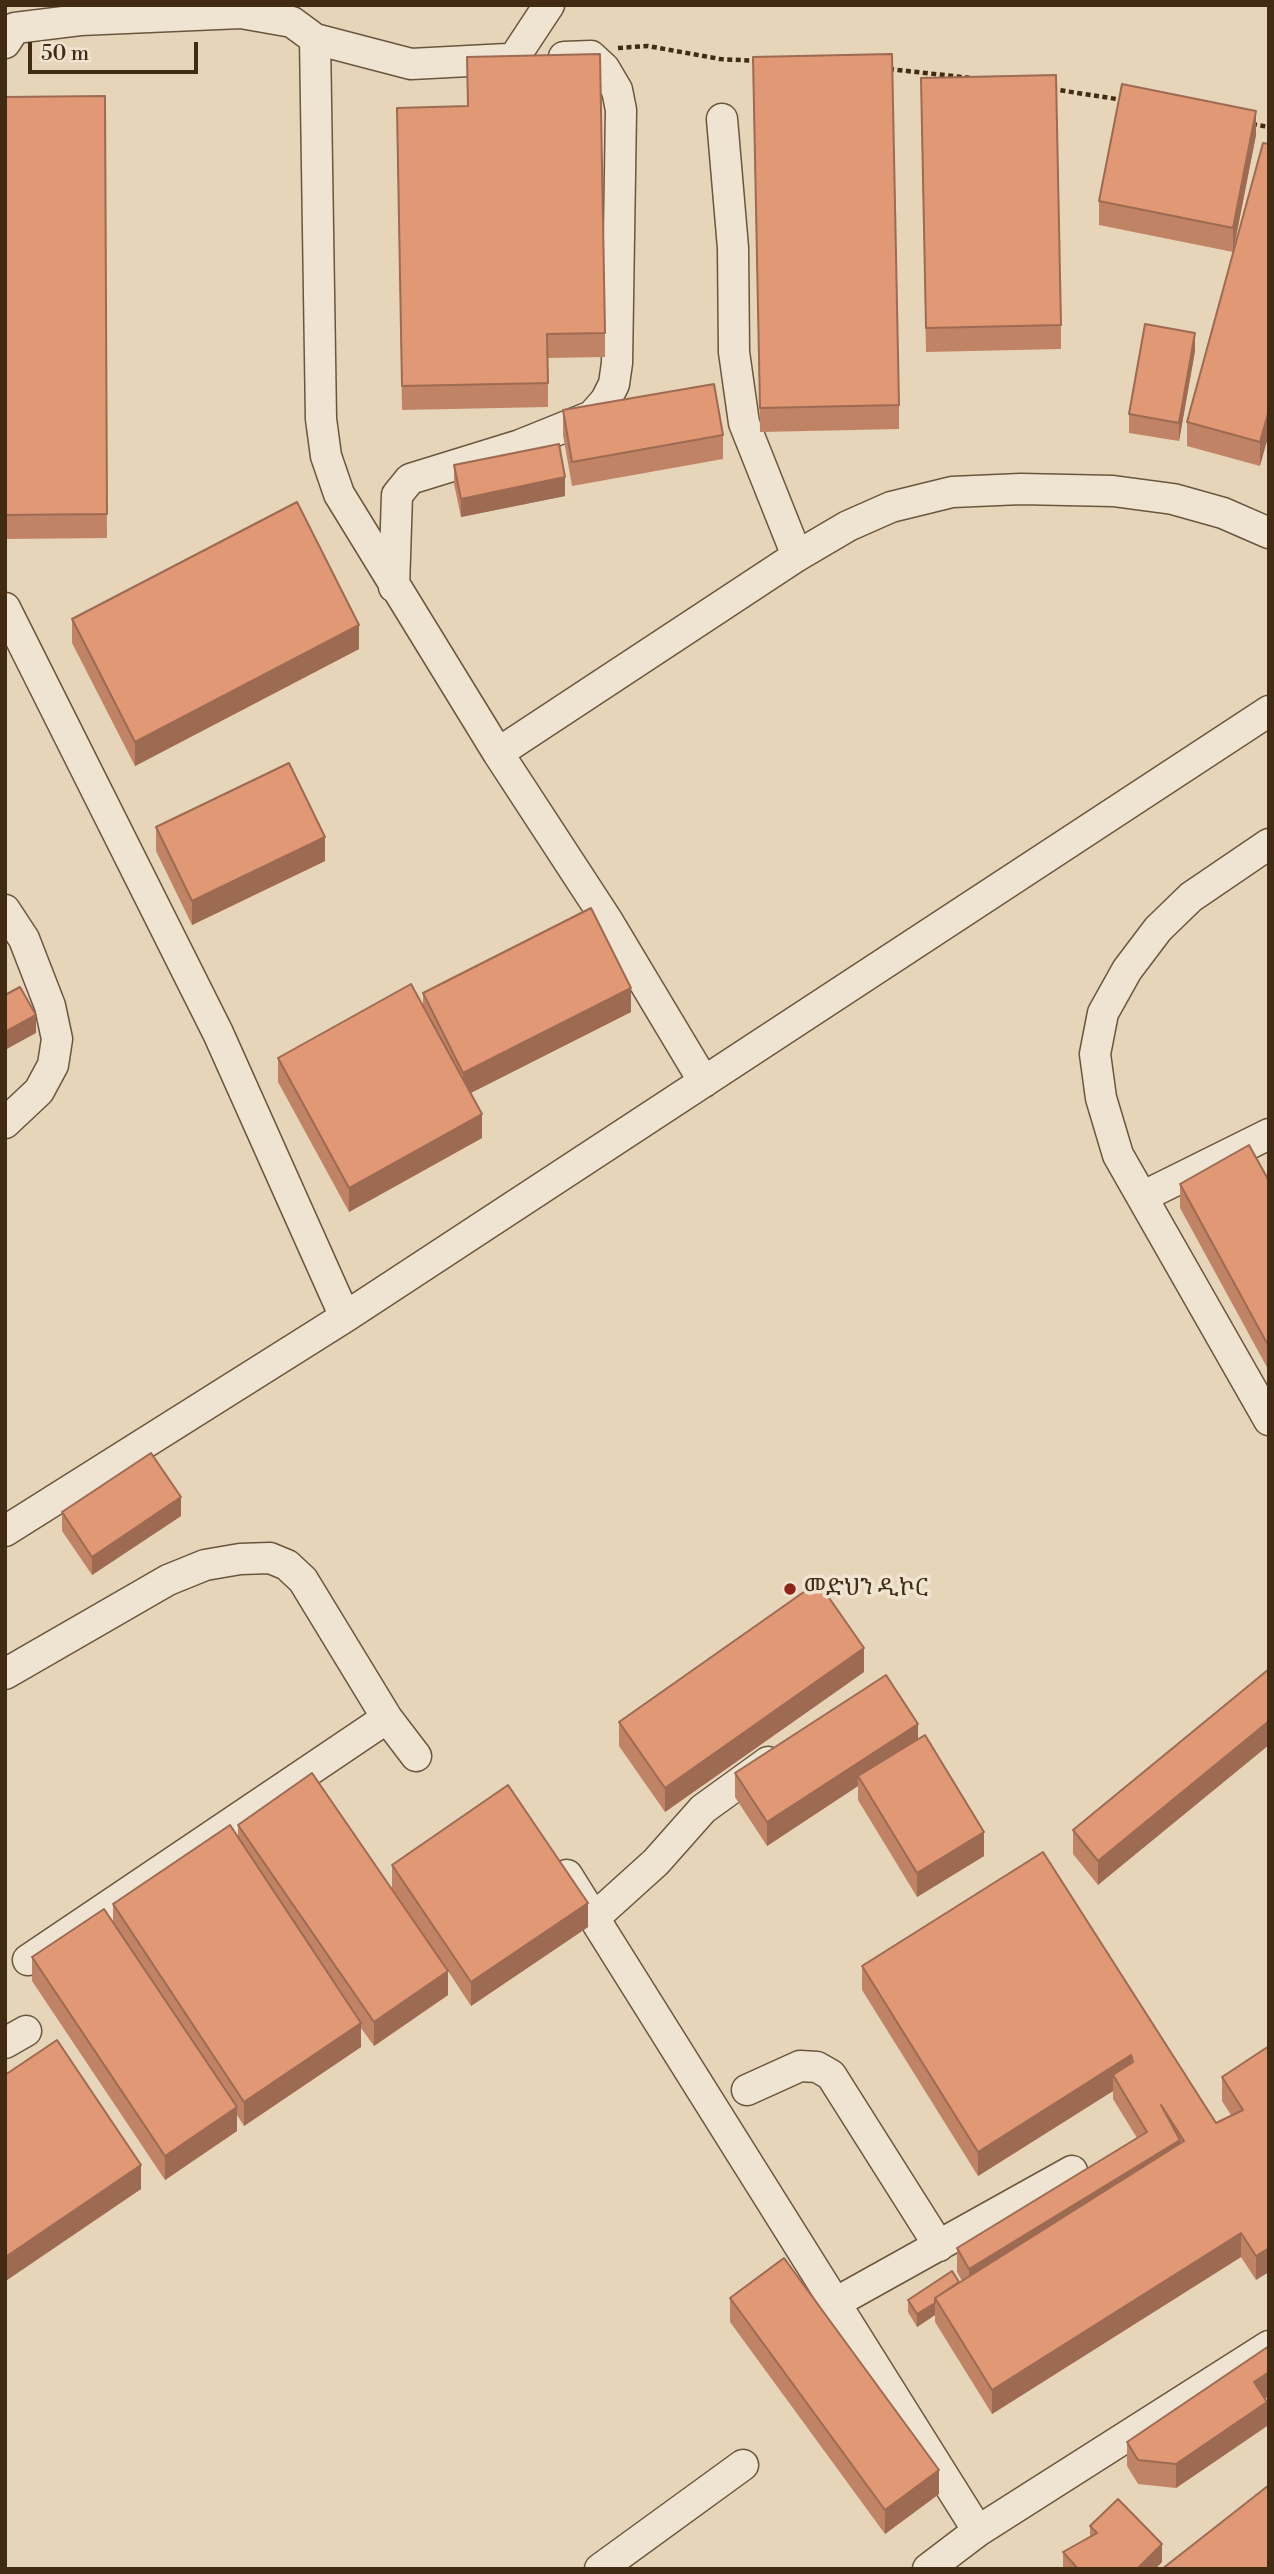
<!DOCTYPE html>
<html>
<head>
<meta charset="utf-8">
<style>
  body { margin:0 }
  #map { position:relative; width:1274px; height:2574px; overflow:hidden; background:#e7d5ba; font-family:"Libre Bodoni",serif }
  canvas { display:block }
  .frame { position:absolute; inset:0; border:7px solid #412b12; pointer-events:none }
  .scale { position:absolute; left:28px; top:42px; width:170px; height:32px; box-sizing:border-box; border:4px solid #412b12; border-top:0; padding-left:9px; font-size:21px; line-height:24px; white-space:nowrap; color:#412b12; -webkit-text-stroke:5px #efe4d2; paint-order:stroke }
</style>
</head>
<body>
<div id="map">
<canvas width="1274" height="2574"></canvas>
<div class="frame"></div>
<div class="scale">50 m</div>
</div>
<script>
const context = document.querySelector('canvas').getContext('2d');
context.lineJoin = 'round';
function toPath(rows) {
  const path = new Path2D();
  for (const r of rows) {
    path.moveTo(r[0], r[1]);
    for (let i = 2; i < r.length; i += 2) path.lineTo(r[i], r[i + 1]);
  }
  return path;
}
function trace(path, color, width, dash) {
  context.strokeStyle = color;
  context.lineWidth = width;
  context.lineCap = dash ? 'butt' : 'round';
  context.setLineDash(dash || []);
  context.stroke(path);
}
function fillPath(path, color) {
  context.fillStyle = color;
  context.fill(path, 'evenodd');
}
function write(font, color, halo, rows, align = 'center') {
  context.font = font + ' "Libre Bodoni","Noto Serif Ethiopic",serif';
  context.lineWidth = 7;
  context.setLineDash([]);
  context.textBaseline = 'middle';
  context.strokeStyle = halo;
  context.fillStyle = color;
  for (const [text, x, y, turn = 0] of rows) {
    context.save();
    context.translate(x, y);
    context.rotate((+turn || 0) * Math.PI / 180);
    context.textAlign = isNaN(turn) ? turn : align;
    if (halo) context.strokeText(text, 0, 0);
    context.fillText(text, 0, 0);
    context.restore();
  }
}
const minor = toPath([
  [315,39,411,64,507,59],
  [5,43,15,28,80,20,241,13,292,22,315,39,321,419,326,456,339,494,498,753,607,920,704,1082],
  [514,58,549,5],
  [722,119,733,248,734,352,744,423,797,556],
  [394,587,397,495,410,479,520,445,592,416,606,400,614,384,617,363,621,110,617,90,604,68,591,56,564,57],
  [5,608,218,1033,345,1317],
  [498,753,797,556,848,526,891,507,952,492,1021,489,1113,491,1173,499,1223,513,1269,533],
  [1269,844,1191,897,1158,929,1127,970,1103,1013,1095,1054,1101,1098,1118,1155,1269,1420],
  [5,910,24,939,50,1006,57,1039,53,1065,39,1091,5,1123],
  [1142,1197,1269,1134],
  [5,1531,345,1317,1269,711],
  [5,1674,168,1580,205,1565,240,1559,270,1558,287,1565,303,1580,387,1718,416,1756],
  [567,1875,978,2531],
  [594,1918,656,1862,703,1809,768,1762],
  [28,1960,387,1718],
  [5,2043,26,2031],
  [747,2090,800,2066,817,2067,831,2075,939,2246],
  [835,2303,1072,2171],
  [600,2569,743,2465],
  [928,2569,978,2531,1269,2346]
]);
trace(minor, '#6a563c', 33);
trace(toPath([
  [618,48,648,46,720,59,758,61],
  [889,69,971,78],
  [1052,89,1123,100],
  [1252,124,1269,127]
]), '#412b12', 4.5, [5, 3.5]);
trace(minor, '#efe4d2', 30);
fillPath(toPath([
  [753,81,899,405,899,429,760,432],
  [105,96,107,538,5,539,5,97],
  [921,102,1061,325,1061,349,926,352],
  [397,132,605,333,605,357,548,358,548,407,402,410],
  [1256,135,1233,252,1099,225,1099,201],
  [1269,144,1260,466,1187,446,1187,422],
  [1195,351,1179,441,1129,433,1129,414],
  [563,410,723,435,723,459,572,486,563,435],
  [454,465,565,496,461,517,454,484],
  [72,619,359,649,135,766,72,643],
  [156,827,325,861,192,925,156,851],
  [423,993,631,1012,470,1093,482,1138,349,1212,278,1082,278,1058,423,1007],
  [1269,1181,1269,1371,1180,1208,1180,1184],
  [62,1512,181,1516,92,1575,62,1531],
  [1269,1669,1098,1885,1073,1854,1073,1830],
  [864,1672,665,1812,619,1746,619,1722],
  [918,1739,984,1856,917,1897,858,1800,858,1786,767,1846,735,1797,735,1773],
  [238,1825,431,1946,392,1889,392,1865,588,1927,471,2006,448,1971,448,1995,374,2046,361,2028,361,2047,244,2126,237,2115,237,2131,165,2180,32,1981,32,1957,113,1922,113,1904,238,1837],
  [1043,1852,1216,2123,1231,2115,1222,2101,1222,2077,1269,2046,1256,2280,1241,2257,992,2414,935,2322,935,2315,917,2327,908,2312,908,2300,962,2281,957,2272,957,2248,1137,2138,1113,2099,1113,2091,978,2176,862,1990,862,1966],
  [5,2075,141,2189,7,2280,5,2277],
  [730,2298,939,2494,885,2534,730,2322],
  [1265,2399,1267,2426,1176,2488,1138,2484,1127,2466,1127,2442],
  [1090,2526,1162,2562,1155,2569,1063,2569,1063,2552,1090,2536]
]), '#c18365');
fillPath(toPath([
  [1256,111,1256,135,1233,252,1233,228],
  [1195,333,1195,351,1179,441,1179,423],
  [1269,410,1269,434,1260,466,1260,442],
  [565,477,565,496,461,517,461,499],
  [359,625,359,649,135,766,135,742],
  [325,837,325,861,192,925,192,901],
  [631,988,631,1012,463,1097,463,1073],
  [36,1015,36,1033,5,1050,5,1032],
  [482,1114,482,1138,349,1212,349,1188],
  [181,1497,181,1516,92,1575,92,1557],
  [864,1648,864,1672,665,1812,665,1788],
  [1269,1721,1269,1745,1098,1885,1098,1861],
  [918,1724,918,1748,858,1776,858,1786,767,1846,767,1822],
  [984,1832,984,1856,917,1897,917,1873],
  [588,1903,588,1927,471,2006,471,1982],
  [448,1971,448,1995,374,2046,374,2022],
  [361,2023,361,2047,244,2126,244,2102],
  [1131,2055,1131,2079,1113,2075,1113,2091,978,2176,978,2152],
  [237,2107,237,2131,165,2180,165,2156],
  [1180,2140,1180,2164,969,2293,969,2269],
  [141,2165,141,2189,7,2280,7,2256],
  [1241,2233,1241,2257,992,2414,992,2390],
  [1269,2248,1269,2272,1256,2280,1256,2256],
  [935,2303,935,2315,917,2327,917,2314],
  [1269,2372,1269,2396,1254,2406,1254,2382],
  [1267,2402,1267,2426,1176,2488,1176,2464],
  [939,2470,939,2494,885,2534,885,2510],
  [1162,2544,1162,2562,1155,2569,1137,2569]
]), '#9d6a52');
const building = toPath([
  [600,54,605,333,547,334,548,383,402,386,397,108,468,106,467,57,600,54],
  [892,54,899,405,760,408,753,57,892,54],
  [1056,75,1061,325,926,328,921,78,1056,75],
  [1122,84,1256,111,1233,228,1099,201,1122,84],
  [105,96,107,514,5,515,5,97,105,96],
  [1263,143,1269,144,1269,410,1260,442,1187,422,1263,143],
  [1145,324,1195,333,1179,423,1129,414,1145,324],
  [714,384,723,435,572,462,563,410,714,384],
  [559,444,565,477,461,499,454,465,559,444],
  [297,502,359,625,135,742,72,619,297,502],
  [289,763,325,837,192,901,156,827,289,763],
  [591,908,631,988,463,1073,423,993,591,908],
  [411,984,482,1114,349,1188,278,1058,411,984],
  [20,987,36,1015,5,1032,5,995,20,987],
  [1249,1145,1269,1181,1269,1347,1180,1184,1249,1145],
  [151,1453,181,1497,92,1557,62,1512,151,1453],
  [818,1582,864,1648,665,1788,619,1722,818,1582],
  [1269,1669,1269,1721,1098,1861,1073,1830,1269,1669],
  [886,1675,918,1724,767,1822,735,1773,886,1675],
  [925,1735,984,1832,917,1873,858,1776,925,1735],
  [312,1773,448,1971,374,2022,238,1825,312,1773],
  [508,1785,588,1903,471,1982,392,1865,508,1785],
  [230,1825,361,2023,244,2102,113,1904,230,1825],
  [1043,1852,1216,2123,1243,2110,1222,2077,1269,2046,1269,2248,1256,2256,1241,2233,992,2390,935,2298,1184,2141,1161,2105,1180,2140,969,2269,957,2248,1147,2132,1113,2075,1133,2062,1131,2055,978,2152,862,1966,1043,1852],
  [104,1909,237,2107,165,2156,32,1957,104,1909],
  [57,2040,141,2165,7,2256,5,2253,5,2075,57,2040],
  [784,2258,939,2470,885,2510,730,2298,784,2258],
  [952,2271,959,2282,935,2298,935,2303,917,2314,908,2300,952,2271],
  [1269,2346,1269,2372,1254,2382,1267,2402,1176,2464,1138,2460,1127,2442,1269,2346],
  [1269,2485,1269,2569,1162,2569,1269,2485],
  [1118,2499,1162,2544,1137,2569,1078,2569,1063,2552,1097,2533,1090,2526,1118,2499]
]);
fillPath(building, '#e09875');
trace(building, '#9d6a52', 2);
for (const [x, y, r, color] of [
  [790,1589,7,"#8f2418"]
]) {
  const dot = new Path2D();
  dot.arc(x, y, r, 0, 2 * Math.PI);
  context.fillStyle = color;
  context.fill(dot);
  trace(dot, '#efe4d2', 2.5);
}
write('23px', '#412b12', '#efe4d2', [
  ["መድህን ዲኮር",804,1589]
], 'left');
</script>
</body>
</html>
